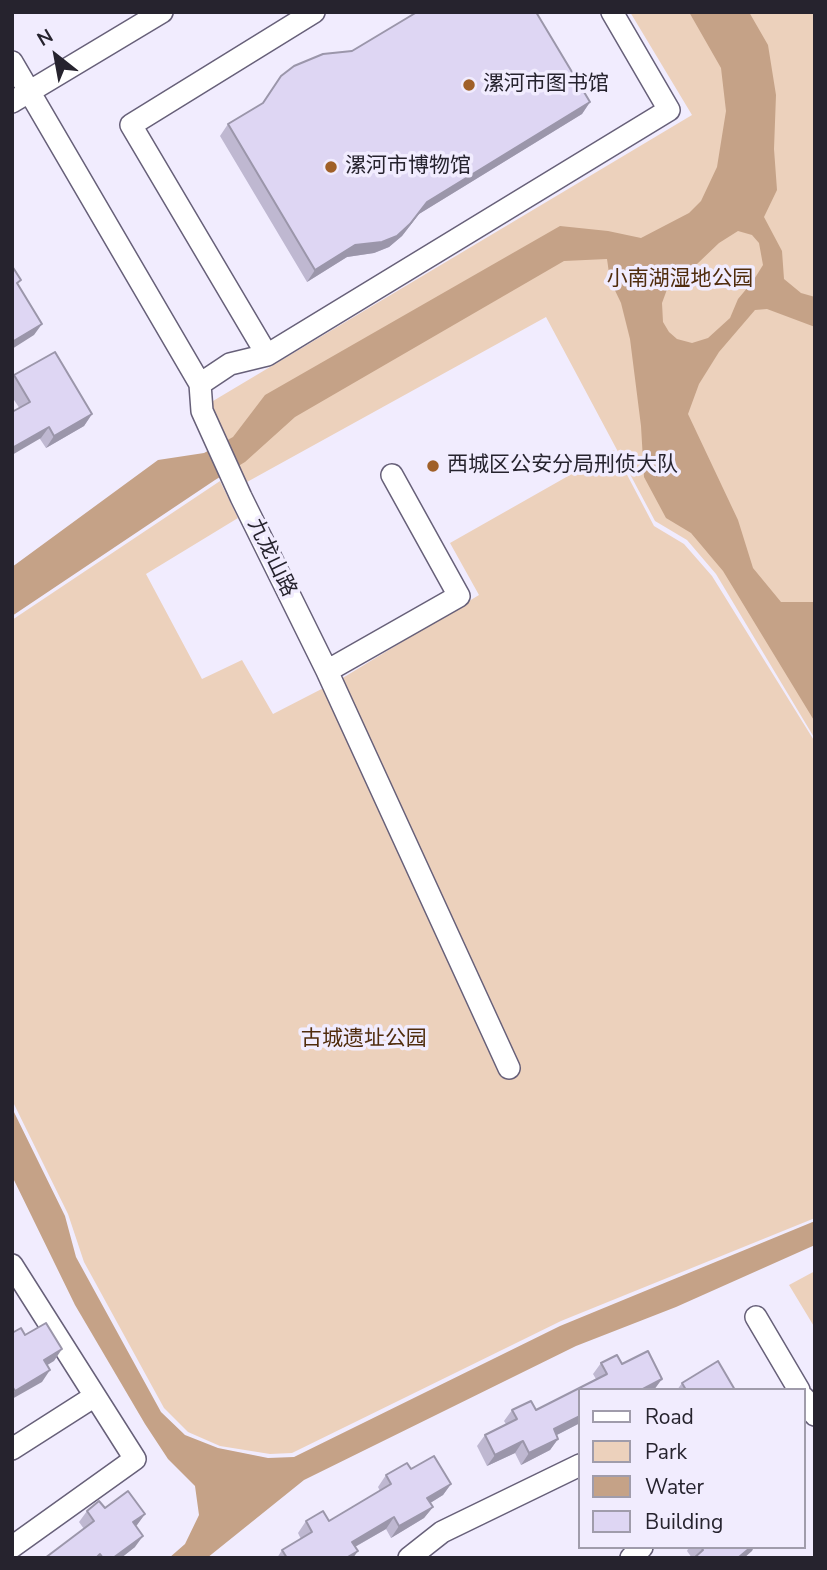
<!DOCTYPE html>
<html>
<head>
<meta charset="utf-8">
<style>
  body { margin:0 }
  #map { position:relative; width:827px; height:1570px; overflow:hidden; background:#f1ecfe; font-family:"Nunito Sans",sans-serif }
  canvas { display:block }
  .frame { position:absolute; inset:0; border:14px solid #26232e; pointer-events:none }
  .legend { position:absolute; left:578px; top:1388px; width:228px; height:161px; box-sizing:border-box; background:#f1ecfe; border:2px solid #a09cab; margin:0; padding:9px 12px; list-style:none; font-size:21px; color:#26232e }
  .legend li { display:flex; align-items:center; gap:14px; height:35px }
  .legend b { width:35px; border:2px solid #a09cab }
  .north { position:absolute; left:21px; top:21px; width:70px; height:70px; -webkit-text-stroke:5px #f1ecfe; paint-order:stroke; rotate:329deg; font-size:19px; font-weight:700; line-height:28px; text-align:center; color:#26232e }
  .north::after { content:''; display:block; margin:auto; width:24px; height:32px; background:#26232e; clip-path:polygon(50% 0,100% 100%,50% 72%,0 100%) }
</style>
</head>
<body>
<div id="map">
<canvas width="827" height="1570"></canvas>
<div class="frame"></div>
<ul class="legend">
<li><b style="height:9px;background:#fff"></b>Road</li>
<li><b style="height:19px;background:#ecd1bc"></b>Park</li>
<li><b style="height:19px;background:#c5a287"></b>Water</li>
<li><b style="height:19px;background:#ded6f3"></b>Building</li>
</ul>
<div class="north">N</div>
</div>
<script>
const context = document.querySelector('canvas').getContext('2d');
context.lineJoin = 'round';
function fillPath(path, color) {
  context.fillStyle = color;
  context.fill(path, 'evenodd');
}
function toPath(rows) {
  const path = new Path2D();
  for (const r of rows) {
    path.moveTo(r[0], r[1]);
    for (let i = 2; i < r.length; i += 2) path.lineTo(r[i], r[i + 1]);
  }
  return path;
}
function trace(path, color, width, dash) {
  context.strokeStyle = color;
  context.lineWidth = width;
  context.lineCap = dash ? 'butt' : 'round';
  context.setLineDash(dash || []);
  context.stroke(path);
}
function write(font, color, halo, rows, align = 'center') {
  context.font = font + ' "Nunito Sans","Noto Sans SC",sans-serif';
  context.lineWidth = 7;
  context.setLineDash([]);
  context.textBaseline = 'middle';
  context.strokeStyle = halo;
  context.fillStyle = color;
  for (const [text, x, y, turn = 0] of rows) {
    context.save();
    context.translate(x, y);
    context.rotate((+turn || 0) * Math.PI / 180);
    context.textAlign = isNaN(turn) ? turn : align;
    if (halo) context.strokeText(text, 0, 0);
    context.fillText(text, 0, 0);
    context.restore();
  }
}
fillPath(toPath([
  [630,12,815,12,815,739,716,574,687,540,655,521,546,317,247,482,208,404,692,115],
  [614,450,654,526,684,544,712,576,815,742,815,1218,561,1321,292,1453,270,1454,220,1446,188,1432,164,1408,84,1262,68,1214,12,1100,12,620,220,481,238,518,146,574,202,679,242,660,273,714,341,679,479,595,450,543],
  [815,1271,815,1328,789,1285]
]), '#ecd1bc');
fillPath(toPath([
  [689,12,749,12,768,45,776,95,774,149,777,190,764,217,782,251,784,279,801,293,815,297,815,327,767,309,755,310,719,352,699,384,688,414,738,520,753,568,781,602,815,602,815,722,723,571,691,533,666,518,644,477,641,426,630,339,621,303,610,280,607,259,564,261,295,417,245,462,215,480,12,616,12,567,158,460,204,453,233,437,265,395,560,226,608,231,641,238,689,213,701,201,717,167,726,111,721,68],
  [738,231,752,235,759,243,763,265,753,281,738,299,730,318,708,338,692,343,677,339,669,332,663,322,662,303,669,284,680,273,697,264,719,243],
  [12,1108,65,1216,76,1257,161,1412,185,1435,218,1448,268,1458,294,1457,560,1326,815,1221,815,1245,676,1307,576,1346,304,1480,207,1558,169,1558,185,1544,199,1515,195,1486,168,1459,145,1424,75,1305,12,1176]
]), '#c5a287');
const minor = toPath([
  [12,62,200,384,202,411,241,497,327,671,509,1068],
  [12,102,162,12],
  [267,355,131,125,314,12],
  [200,384,230,364,267,355,669,110,612,12],
  [327,671,459,596,392,475],
  [12,1265,135,1459,12,1547],
  [756,1317,799,1390],
  [804,1398,815,1415],
  [12,1449,95,1396],
  [409,1558,442,1532,580,1465],
  [631,1558,642,1547]
]);
trace(minor, '#676079', 24);
trace(minor, '#fff', 21);
fillPath(toPath([
  [590,102,582,114,419,214,402,236,389,247,374,253,347,257,307,282,220,136,228,124],
  [14,375,92,414,84,426,46,448,12,397,12,379],
  [601,1363,622,1364,580,1390,580,1423,557,1435,558,1439,550,1450,521,1465,515,1453,487,1466,477,1446,485,1435,506,1424,504,1421,512,1410,536,1410,596,1379,593,1374],
  [682,1383,735,1390,677,1390],
  [411,1469,451,1484,443,1495,430,1503,433,1507,424,1518,391,1538,386,1529,355,1547,353,1558,277,1558,282,1550,301,1539,298,1533,306,1521,329,1521,380,1491,378,1487,386,1475],
  [105,1508,145,1514,136,1526,135,1547,121,1558,45,1558,84,1529,79,1522,87,1511],
  [689,1547,754,1547,744,1558,692,1558,687,1551]
]), '#bfb8d1');
fillPath(toPath([
  [590,102,582,114,419,214,402,236,389,247,374,253,347,257,307,282,315,270],
  [42,324,34,335,12,349,12,342],
  [92,414,84,426,46,448,54,436],
  [49,427,41,438,12,455,12,448],
  [62,1349,54,1361,36,1372,44,1360],
  [50,1370,42,1382,12,1399,12,1394,15,1391],
  [662,1379,654,1390,641,1390],
  [580,1416,580,1423,545,1441,554,1429],
  [558,1439,550,1450,521,1465,529,1453],
  [523,1441,515,1453,487,1466,495,1455],
  [451,1484,443,1495,419,1510,427,1498],
  [433,1507,424,1518,391,1538,399,1526],
  [145,1514,137,1525,125,1534,133,1522],
  [394,1517,386,1529,344,1553,352,1542],
  [143,1536,135,1547,121,1558,113,1558],
  [751,1547,754,1547,752,1551,744,1558,739,1558],
  [358,1551,353,1558,346,1558]
]), '#9b96aa');
const building = toPath([
  [417,12,536,12,590,102,427,202,410,224,397,236,382,242,355,245,315,270,228,124,263,103,281,76,294,66,323,54,352,51,417,12],
  [12,266,21,280,17,283,42,324,12,342,12,266],
  [55,352,92,414,54,436,49,427,12,448,12,412,30,402,14,375,55,352],
  [46,1323,62,1349,44,1360,50,1370,15,1391,12,1386,12,1333,21,1328,25,1335,46,1323],
  [648,1351,662,1379,641,1390,580,1390,580,1416,554,1429,558,1439,529,1453,523,1441,495,1455,485,1435,517,1419,512,1410,531,1401,536,1410,607,1374,601,1363,617,1355,622,1364,648,1351],
  [718,1361,735,1390,686,1390,682,1383,718,1361],
  [434,1456,451,1484,427,1498,433,1507,399,1526,394,1517,352,1542,358,1551,346,1558,287,1558,282,1550,312,1532,306,1521,323,1511,329,1521,391,1484,386,1475,407,1463,411,1469,434,1456],
  [128,1491,145,1514,133,1522,143,1536,113,1558,103,1558,100,1554,96,1558,45,1558,94,1521,87,1511,99,1501,105,1508,128,1491],
  [701,1547,751,1547,739,1557,740,1558,694,1558,703,1550,701,1547]
]);
fillPath(building, '#ded6f3');
trace(building, '#9b96aa', 2);
for (const [x, y, r, color] of [
  [469,85,7,"#a06028"],
  [331,167,7,"#a06028"],
  [433,466,7,"#a06028"]
]) {
  const dot = new Path2D();
  dot.arc(x, y, r, 0, 2 * Math.PI);
  context.fillStyle = color;
  context.fill(dot);
  trace(dot, '#f1ecfe', 2.5);
}
write('21px', '#26232e', '#f1ecfe', [
  ["漯河市图书馆",483,85],
  ["漯河市博物馆",345,167],
  ["西城区公安分局刑侦大队",447,466]
], 'left');
write('21px', '#502c0d', '#f1ecfe', [
  ["小南湖湿地公园",680,280],
  ["古城遗址公园",364,1040]
]);
write('21px', '#26232e', '#f1ecfe', [
  ["九龙山路",271,558,64]
]);
</script>
</body>
</html>
